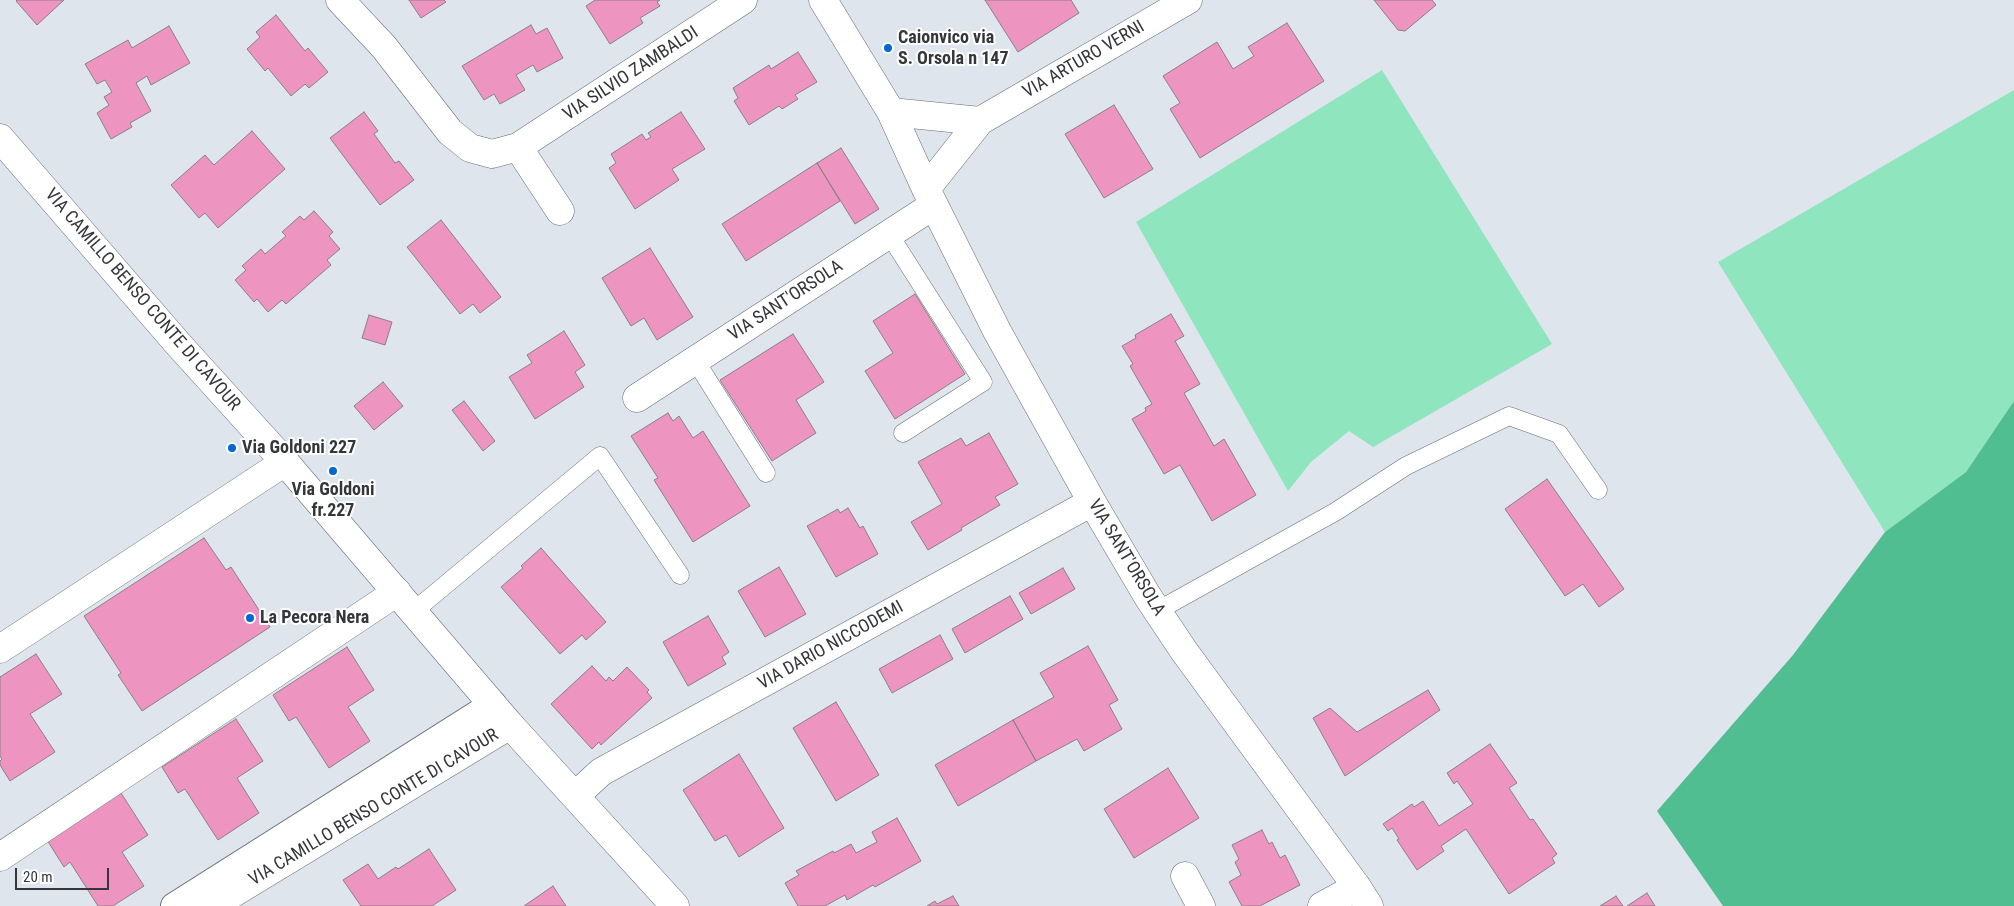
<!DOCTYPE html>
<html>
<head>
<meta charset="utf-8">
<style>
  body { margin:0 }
  #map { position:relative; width:2014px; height:906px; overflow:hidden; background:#dfe5ed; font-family:"Roboto Condensed",sans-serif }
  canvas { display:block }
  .scale { position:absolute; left:15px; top:868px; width:94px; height:22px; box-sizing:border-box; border:2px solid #34363a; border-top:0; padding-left:6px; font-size:15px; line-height:18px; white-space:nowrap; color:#34363a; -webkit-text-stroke:4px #fff; paint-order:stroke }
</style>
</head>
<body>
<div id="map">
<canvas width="2014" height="906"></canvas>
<div class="scale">20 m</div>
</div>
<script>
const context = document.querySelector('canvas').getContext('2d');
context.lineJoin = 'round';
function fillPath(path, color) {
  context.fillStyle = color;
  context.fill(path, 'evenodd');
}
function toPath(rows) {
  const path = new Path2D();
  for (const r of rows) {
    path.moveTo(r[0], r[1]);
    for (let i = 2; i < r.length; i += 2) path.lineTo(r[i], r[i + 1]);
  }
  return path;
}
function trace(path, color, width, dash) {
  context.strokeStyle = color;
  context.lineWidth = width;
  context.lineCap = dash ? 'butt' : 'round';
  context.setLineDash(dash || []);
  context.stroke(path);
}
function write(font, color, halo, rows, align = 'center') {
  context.font = font + ' "Roboto Condensed",sans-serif';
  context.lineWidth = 4;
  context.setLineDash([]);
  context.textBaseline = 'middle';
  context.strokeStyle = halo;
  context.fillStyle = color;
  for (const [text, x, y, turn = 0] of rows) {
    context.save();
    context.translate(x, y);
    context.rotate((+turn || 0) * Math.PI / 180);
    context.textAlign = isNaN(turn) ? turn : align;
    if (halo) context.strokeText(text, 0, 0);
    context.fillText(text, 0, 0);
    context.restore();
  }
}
fillPath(toPath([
  [1382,70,1552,344,1373,447,1349,431,1311,462,1288,491,1136,222],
  [2014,90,2014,401,1966,472,1885,532,1718,262]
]), '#8ee5be');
fillPath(toPath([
  [2014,401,2014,906,1723,906,1657,811,1793,655,1885,532,1966,472]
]), '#51be92');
const building = toPath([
  [17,0,64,0,37,25,16,1,17,0],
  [409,0,444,0,446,2,421,18,409,0],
  [595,0,660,0,657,2,660,6,640,18,643,23,610,44,586,6,595,0],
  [985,0,1071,0,1079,13,1018,52,985,0],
  [1374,0,1432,0,1436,5,1405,31,1398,30,1374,0],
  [276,15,305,51,308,48,328,72,309,88,305,84,291,96,268,68,265,71,247,49,260,37,256,32,276,15],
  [1287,23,1324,81,1200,158,1170,109,1180,103,1163,76,1217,42,1233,69,1254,56,1248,47,1287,23],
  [531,25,536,34,547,28,563,58,537,72,533,65,516,75,525,90,500,104,494,94,484,100,462,66,531,25],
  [169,26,190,63,151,85,147,76,136,83,151,111,130,123,132,127,111,139,97,113,109,105,104,97,112,92,105,80,97,84,85,64,128,40,132,48,169,26],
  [798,52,817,82,795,95,798,99,782,109,779,106,749,125,734,101,738,98,733,88,769,65,771,69,798,52],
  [1114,105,1153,169,1104,198,1065,134,1114,105],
  [364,112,378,131,374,134,395,163,399,161,414,180,380,205,330,138,364,112],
  [681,112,705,149,672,169,679,180,635,209,609,168,616,163,611,154,642,134,646,140,651,137,648,133,681,112],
  [252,131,285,169,218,228,205,213,199,218,171,185,205,155,214,165,252,131],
  [841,148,879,209,855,224,817,163,841,148],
  [817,163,840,201,746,261,722,224,817,163],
  [314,211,333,232,329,236,340,249,327,260,331,265,286,304,282,300,268,312,257,299,254,302,235,280,246,270,242,266,261,249,265,254,286,236,282,232,300,216,304,220,314,211],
  [441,220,501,297,480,313,473,304,460,314,407,247,441,220],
  [650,248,693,317,657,340,644,318,631,326,602,278,650,248],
  [915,294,965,374,895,419,865,371,893,353,873,321,915,294],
  [1171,314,1184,336,1175,341,1200,384,1184,393,1214,446,1224,439,1256,495,1212,521,1180,465,1164,474,1132,419,1146,411,1145,408,1152,404,1130,366,1133,364,1122,346,1136,338,1135,335,1171,314],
  [369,315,392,322,385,345,362,338,369,315],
  [564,331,585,365,575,372,584,387,535,419,509,377,532,363,527,355,564,331],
  [793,334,824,382,796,400,816,433,772,461,720,380,793,334],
  [383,382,403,406,374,430,354,406,383,382],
  [464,401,495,441,483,451,452,410,464,401],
  [668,413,673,421,679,416,693,438,703,431,750,506,693,542,654,480,658,478,631,436,668,413],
  [989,433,1018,484,995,497,1000,505,961,528,962,530,928,550,911,522,942,504,918,462,961,438,966,446,989,433],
  [1547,479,1624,589,1599,607,1583,584,1565,596,1505,509,1547,479],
  [848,508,860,528,863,526,878,554,836,577,807,526,838,509,840,513,848,508],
  [204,538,226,570,231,567,270,627,142,711,118,675,121,673,84,616,204,538],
  [541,548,606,622,586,640,582,635,560,654,501,587,523,568,521,566,541,548],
  [779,567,806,614,765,637,738,591,779,567],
  [1063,568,1075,589,1031,614,1019,593,1063,568],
  [1010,596,1023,619,965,653,952,629,1010,596],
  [708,616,729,652,722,657,726,664,688,686,663,642,708,616],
  [940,635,953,659,892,693,879,669,940,635],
  [1088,646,1118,700,1109,705,1122,729,1084,751,1077,739,1036,761,1013,720,1054,697,1040,673,1088,646],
  [347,647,374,690,348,707,370,741,329,768,296,717,289,721,273,695,347,647],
  [36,654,62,694,30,714,55,752,10,781,0,765,0,761,2,759,0,756,0,677,36,654],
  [592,666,606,681,609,677,613,681,627,667,649,690,647,692,652,698,601,745,599,742,592,749,551,704,592,666],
  [1428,690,1440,710,1345,776,1313,718,1330,708,1357,732,1428,690],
  [836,702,879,775,836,801,793,728,836,702],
  [236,719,263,761,237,778,259,813,218,840,185,789,178,793,162,767,236,719],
  [1013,720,1036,761,958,806,935,765,1013,720],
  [1490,744,1517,783,1509,788,1530,820,1533,819,1557,854,1552,858,1555,863,1509,894,1466,829,1441,846,1444,851,1417,870,1397,840,1399,839,1392,828,1388,831,1383,824,1412,804,1414,807,1423,801,1439,826,1473,804,1457,781,1454,784,1447,773,1490,744],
  [739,754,784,828,739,857,726,835,715,841,683,790,739,754],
  [1168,768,1199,818,1134,858,1104,809,1168,768],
  [121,793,148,835,122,852,144,886,113,906,98,906,70,862,64,867,47,840,121,793],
  [897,818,921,861,875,887,873,885,847,900,845,895,825,906,798,906,785,883,799,875,796,871,833,851,834,853,851,844,856,853,877,842,872,832,897,818],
  [1262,830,1269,844,1272,842,1280,858,1285,855,1300,885,1260,906,1242,906,1229,882,1241,875,1235,862,1239,859,1232,845,1262,830],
  [429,849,456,890,432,906,361,906,343,880,368,864,378,879,396,867,398,869,429,849],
  [553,886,566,906,524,906,553,886],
  [1647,893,1655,906,1627,906,1647,893],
  [953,896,959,906,927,906,935,901,937,904,953,896],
  [1616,896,1623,906,1600,906,1616,896]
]);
fillPath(building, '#ee94c0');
trace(building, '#8a8084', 1);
const service = toPath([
  [889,234,983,382,903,433],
  [695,360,766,473],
  [414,611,600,456,680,575],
  [1157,611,1335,512,1406,466,1509,416,1559,434,1598,490]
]);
const pedestrian = toPath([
  [174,906,493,704]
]);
const minor = toPath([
  [340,0,384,47,450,132,470,148,492,154,518,147,743,0],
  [823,0,891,112,926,189,997,331,1092,502,1148,597,1184,651,1357,887,1369,906],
  [891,112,980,121],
  [518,147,560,211],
  [926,189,980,121,1188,0],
  [637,398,934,205],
  [0,649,285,462],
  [576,795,601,772,1092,502],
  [0,857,397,592],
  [1185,876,1201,906],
  [212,906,510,725],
  [1322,906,1357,887]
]);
const tertiary = toPath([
  [0,138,179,345,285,462,510,725,675,906]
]);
trace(service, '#696d75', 19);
trace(pedestrian, '#696d75', 28);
trace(minor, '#696d75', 29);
trace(tertiary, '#696d75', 29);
trace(service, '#fff', 18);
trace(pedestrian, '#fff', 26);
trace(minor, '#fff', 28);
trace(tertiary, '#fff', 28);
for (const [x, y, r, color] of [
  [888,48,5,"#0069d1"],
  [232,448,5,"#0069d1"],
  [333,471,5,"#0069d1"],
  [250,618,5,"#0069d1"]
]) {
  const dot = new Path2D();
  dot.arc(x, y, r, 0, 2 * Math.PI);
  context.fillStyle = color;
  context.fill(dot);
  trace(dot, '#fff', 2);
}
write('bold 18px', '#34363a', '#fff', [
  ["Caionvico via",898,38],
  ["S. Orsola n 147",898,59],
  ["Via Goldoni 227",242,448],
  ["Via Goldoni",333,490,"center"],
  ["fr.227",333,511,"center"],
  ["La Pecora Nera",260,618]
], 'left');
write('18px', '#34363a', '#fff', [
  ["VIA ARTURO VERNI",1084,60,-30],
  ["VIA SILVIO ZAMBALDI",631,74,-33],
  ["VIA CAMILLO BENSO CONTE DI CAVOUR",142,300,49],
  ["VIA SANT'ORSOLA",786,301,-33],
  ["VIA SANT'ORSOLA",1126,558,59],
  ["VIA DARIO NICCODEMI",831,646,-29],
  ["VIA CAMILLO BENSO CONTE DI CAVOUR",374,808,-31]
]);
</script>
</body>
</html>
